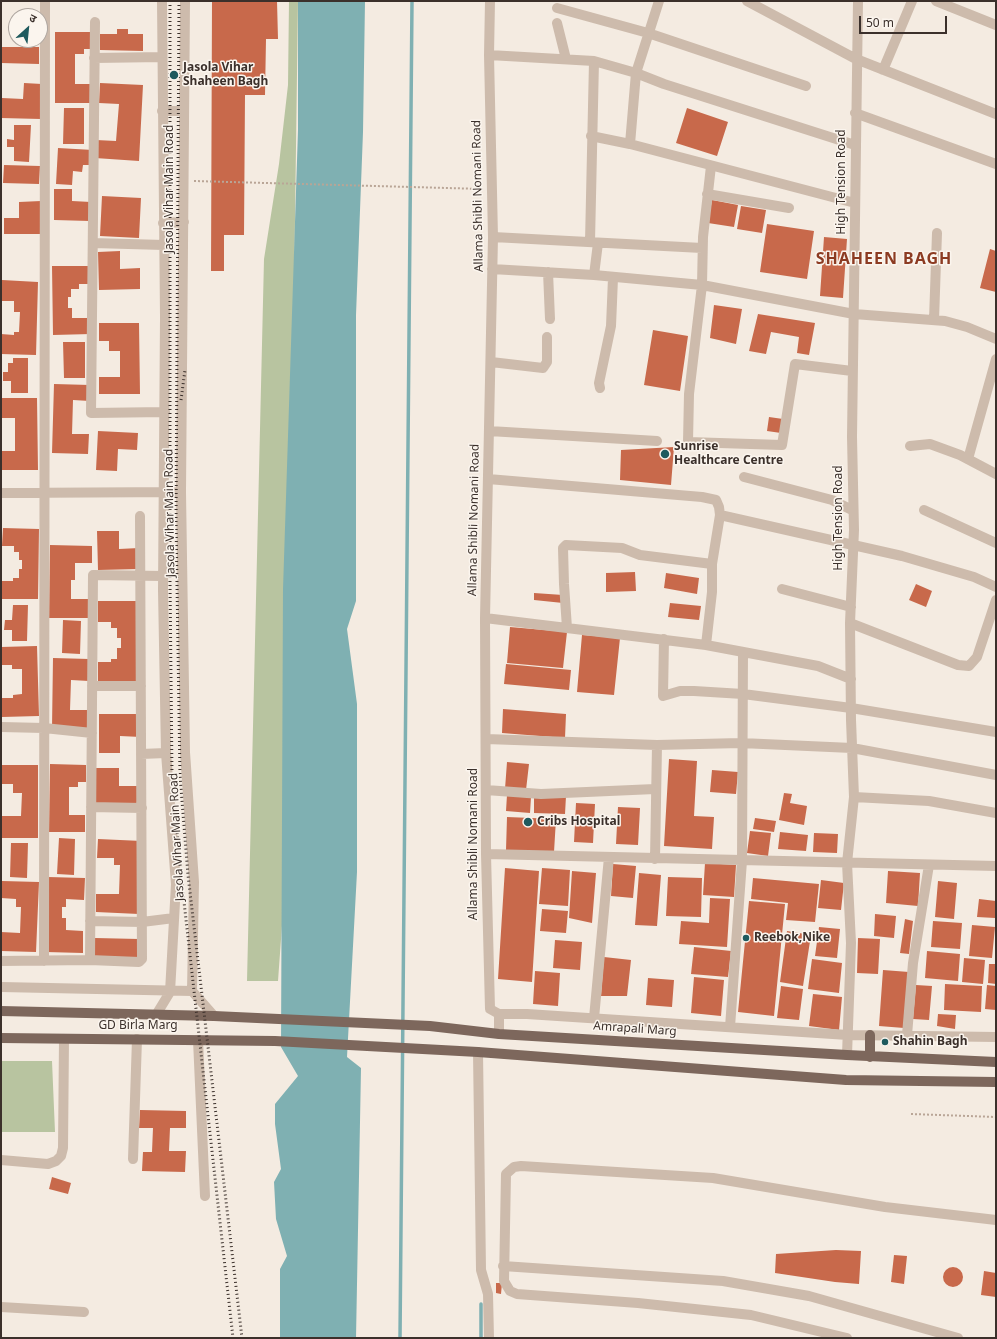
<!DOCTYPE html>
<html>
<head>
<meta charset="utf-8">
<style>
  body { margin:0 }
  #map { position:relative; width:997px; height:1339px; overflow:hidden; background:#f4ebe1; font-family:"Noto Sans","Noto Sans Devanagari",sans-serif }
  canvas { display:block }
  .frame { position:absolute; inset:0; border:2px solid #3b302b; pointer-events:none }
  .north { position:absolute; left:8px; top:8px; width:40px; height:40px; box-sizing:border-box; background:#fbf5ee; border:1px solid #aea6a0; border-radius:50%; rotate:27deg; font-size:11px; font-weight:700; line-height:16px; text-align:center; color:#3b302b }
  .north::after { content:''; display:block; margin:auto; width:14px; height:18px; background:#1f5a5e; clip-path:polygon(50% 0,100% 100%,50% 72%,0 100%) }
  .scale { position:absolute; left:859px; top:16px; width:88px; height:18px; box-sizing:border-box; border:2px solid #3b302b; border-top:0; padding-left:5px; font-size:12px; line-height:14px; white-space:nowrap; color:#3b302b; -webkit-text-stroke:3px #fbf5ee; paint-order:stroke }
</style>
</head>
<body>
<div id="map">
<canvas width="997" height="1339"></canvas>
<div class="frame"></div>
<div class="north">उ</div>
<div class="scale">50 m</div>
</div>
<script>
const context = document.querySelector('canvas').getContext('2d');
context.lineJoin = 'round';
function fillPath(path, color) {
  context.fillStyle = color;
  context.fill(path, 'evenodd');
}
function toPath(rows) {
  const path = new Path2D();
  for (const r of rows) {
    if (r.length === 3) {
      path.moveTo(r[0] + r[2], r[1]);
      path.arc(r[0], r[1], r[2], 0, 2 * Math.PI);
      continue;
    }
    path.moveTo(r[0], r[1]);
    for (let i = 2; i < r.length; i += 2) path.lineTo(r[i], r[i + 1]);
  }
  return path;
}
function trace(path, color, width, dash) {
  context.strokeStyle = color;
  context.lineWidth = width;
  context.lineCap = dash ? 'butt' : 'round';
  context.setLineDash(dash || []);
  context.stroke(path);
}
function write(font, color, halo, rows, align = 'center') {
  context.font = font + ' "Noto Sans",sans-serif';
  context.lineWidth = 3;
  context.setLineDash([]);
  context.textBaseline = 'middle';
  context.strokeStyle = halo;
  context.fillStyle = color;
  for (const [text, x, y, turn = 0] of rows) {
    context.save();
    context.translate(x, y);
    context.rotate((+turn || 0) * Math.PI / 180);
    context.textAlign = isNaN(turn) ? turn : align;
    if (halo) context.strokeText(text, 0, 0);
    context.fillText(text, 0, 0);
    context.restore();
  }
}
fillPath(toPath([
  [289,1,298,1,293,365,303,633,278,981,247,981,264,259,279,164,288,85],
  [1,1061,52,1061,55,1132,1,1132]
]), '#b8c4a0');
fillPath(toPath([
  [298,1,365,1,363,132,356,315,356,601,347,629,357,704,357,872,347,1057,361,1068,356,1338,280,1338,280,1269,287,1256,276,1219,274,1182,281,1169,275,1124,275,1104,298,1076,281,1047,283,589,298,130]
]), '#7fb0b2');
trace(toPath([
  [400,1338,412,1],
  [481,1338,481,1304]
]), '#7fb0b2', 3.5);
fillPath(toPath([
  [212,1,277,1,278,39,266,39,265,95,245,95,244,235,224,235,224,271,211,271],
  [117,29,128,29,128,34,143,34,143,51,100,50,100,34,117,34],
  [55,32,92,32,92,49,84,49,84,54,75,54,75,84,92,84,92,103,55,103],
  [1,47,39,47,39,64,1,63],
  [24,83,42,84,41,119,1,118,2,98,23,99],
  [100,83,143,85,139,161,95,158,96,140,116,141,119,104,99,103],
  [64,108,84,108,84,144,63,144],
  [687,108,728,122,717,156,676,143],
  [14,125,31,125,29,162,14,161,14,147,7,147,7,139,14,140],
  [58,148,93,150,92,165,83,165,82,172,73,171,72,185,56,184],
  [4,165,40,166,39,184,3,183],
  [54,189,72,189,72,201,91,202,90,221,54,220],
  [102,196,141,198,139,238,100,236],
  [712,200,738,205,734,227,708,223],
  [41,201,41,234,4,234,4,218,19,218,19,202],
  [741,206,766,210,762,233,737,229],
  [767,224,814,231,807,279,760,272],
  [824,237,847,239,843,298,820,296],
  [990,249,996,251,996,292,980,288],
  [120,251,120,269,140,268,140,289,99,290,98,252],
  [52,266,89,266,90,284,79,284,79,289,71,289,71,297,68,297,68,308,72,308,72,318,90,318,91,334,53,335],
  [2,280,38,282,36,355,1,354,1,334,14,335,14,332,19,332,20,312,14,312,14,301,1,301],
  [714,305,742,309,736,344,710,338],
  [758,314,815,323,809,355,797,353,799,337,771,332,766,354,749,351],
  [99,323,139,323,140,394,99,394,99,377,120,377,120,351,109,351,109,341,99,341],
  [653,330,688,336,680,391,644,385],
  [63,342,85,342,85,378,64,378],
  [13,358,28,358,28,393,11,393,11,381,3,381,3,372,8,372,8,363,13,363],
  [54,384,90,385,90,401,73,400,72,434,89,434,88,454,52,453],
  [1,398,37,398,38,470,2,470,1,451,15,451,15,418,1,418],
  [769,417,783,419,781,433,767,431],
  [98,431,138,433,137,450,118,449,117,471,96,470],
  [674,447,671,485,620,480,621,450],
  [3,528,39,529,38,599,1,599,2,581,13,581,13,578,19,578,19,569,22,569,22,560,19,560,19,552,14,552,14,546,2,546],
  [97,531,119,531,119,549,139,548,139,569,98,570],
  [50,545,92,546,92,563,75,563,75,580,71,580,71,599,92,599,92,618,49,618],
  [635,572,636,591,606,592,606,573],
  [666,573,699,578,697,594,664,588],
  [916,584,932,591,926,607,909,600],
  [534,593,563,595,563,603,534,600],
  [98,601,140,601,140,682,98,682,98,662,111,662,111,659,117,659,117,648,121,648,121,638,117,638,117,628,111,628,111,622,98,622],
  [670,603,701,606,699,620,668,617],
  [13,605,28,605,27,641,12,641,12,630,4,630,5,620,12,620],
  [63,620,81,621,80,654,62,653],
  [510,627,567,632,563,668,507,663],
  [582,635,620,638,614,695,577,692],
  [37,646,39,716,2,717,2,698,13,698,13,695,22,694,22,669,12,669,12,665,1,665,1,647],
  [53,658,89,659,89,681,71,680,70,710,88,710,88,728,52,728],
  [506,664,571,670,569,690,504,684],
  [503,709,566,714,565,738,502,733],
  [99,714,141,714,141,737,120,736,120,753,99,753],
  [669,759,697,761,694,816,714,817,712,849,664,846],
  [507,762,529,764,526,790,505,789],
  [50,764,86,765,86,782,78,782,78,787,69,787,69,815,85,815,85,832,49,832],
  [2,765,38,765,38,838,2,838,2,816,21,816,22,793,13,793,13,784,2,784],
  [96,768,119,768,119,786,140,786,141,803,96,804],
  [712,770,738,772,736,794,710,792],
  [784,793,792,794,790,803,807,806,804,825,779,820],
  [507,795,531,797,530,813,506,811],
  [534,795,566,796,565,814,534,813],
  [576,803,595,804,593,843,574,842],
  [618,807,640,808,638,845,616,844],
  [507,817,556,819,554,852,506,850],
  [755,818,776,821,774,832,753,829],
  [750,831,771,833,768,856,747,853],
  [780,832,808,835,806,851,778,849],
  [814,833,838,834,837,853,813,852],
  [59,838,75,839,74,875,57,874],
  [98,839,142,841,139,914,96,912,96,894,119,894,120,865,114,865,114,858,97,858],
  [11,843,28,843,27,878,10,877],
  [705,863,736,865,734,897,703,895],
  [613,864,636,866,633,898,611,896],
  [505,868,539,871,532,982,498,979],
  [542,868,570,870,568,906,539,904],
  [572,871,596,873,592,923,569,918],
  [888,871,920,873,918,906,886,903],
  [639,873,661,875,657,926,635,925],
  [48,877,85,878,84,900,66,899,66,907,62,907,62,918,66,918,66,930,83,931,83,953,46,952],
  [668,877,702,878,701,917,666,916],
  [753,878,819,884,815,922,786,920,788,903,751,899],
  [821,880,844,883,841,910,818,908],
  [2,881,39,882,36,952,1,951,1,932,20,933,21,907,16,907,16,899,1,898],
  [938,881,957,883,954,919,935,917],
  [710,898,730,899,727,947,679,944,681,921,709,923],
  [979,899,996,901,995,918,977,917],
  [749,901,785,904,774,1016,738,1012],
  [542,909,568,911,566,933,540,931],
  [875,914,896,916,894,938,874,936],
  [905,919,913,921,909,954,900,953],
  [933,921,962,923,960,949,931,947],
  [972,925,995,927,992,958,969,956],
  [819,927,840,929,837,958,815,956],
  [787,931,811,935,803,986,780,982],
  [95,938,139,939,138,958,95,957],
  [858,938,880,939,878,974,857,973],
  [555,940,582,942,580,970,553,968],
  [694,947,731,951,728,977,691,974],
  [927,951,960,954,958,981,925,978],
  [604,957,631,960,627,996,601,996],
  [964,958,985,960,983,984,962,982],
  [812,959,842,963,839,993,808,989],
  [989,964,996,964,996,984,988,983],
  [883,970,909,972,904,1028,879,1026],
  [535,971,560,973,558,1006,533,1004],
  [694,977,724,980,721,1016,691,1013],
  [648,978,674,980,672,1007,646,1005],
  [945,984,982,986,981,1012,944,1010],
  [916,985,932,986,929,1020,913,1019],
  [987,985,996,986,996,1010,985,1009],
  [781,986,803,989,799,1020,777,1018],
  [813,994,842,997,839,1030,809,1026],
  [938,1014,956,1015,955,1029,937,1026],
  [140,1110,186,1111,186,1128,170,1128,169,1151,186,1151,185,1172,142,1171,143,1152,152,1152,153,1128,139,1128],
  [52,1177,71,1183,68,1194,49,1189],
  [836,1250,861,1251,859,1284,835,1282,775,1273,776,1254],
  [894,1255,907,1256,904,1284,891,1282],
  [953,1277,10],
  [984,1271,996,1273,996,1297,981,1295],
  [496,1283,502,1283,501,1294,496,1293]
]), '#c8694b');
trace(toPath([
  [194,181,483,189],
  [911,1114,996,1117]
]), '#b9a596', 2, [2, 2]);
trace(toPath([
  [185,1,181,492,185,752,194,882,192,991,214,1016],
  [490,1,489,55,493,237,485,618,486,854,490,1009,499,1014,527,1014,848,1035,996,1037],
  [747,1,856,59,996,114],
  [936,1,996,25],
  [557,8,648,33,806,86],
  [95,22,91,413,165,412],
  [557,23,566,59],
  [489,55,594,61,636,73,664,84,855,145],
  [94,58,162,57],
  [883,70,912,1],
  [162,111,183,111],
  [855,113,996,164],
  [591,136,630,144,855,203],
  [630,144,636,73,659,1],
  [711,166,703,237,702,285,689,394,688,442,782,445,795,364,852,371],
  [707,194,789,208],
  [163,223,184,222],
  [493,237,702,248],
  [590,242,594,61],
  [93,243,164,245],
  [598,243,594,275,702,285,854,314,945,321,967,327,996,339],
  [492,269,594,275],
  [548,272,550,319],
  [934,320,937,233],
  [491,362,543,368,547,362,547,337],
  [600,388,599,383,611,326,613,278],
  [489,431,657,441],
  [910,446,930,444,960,455,996,474],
  [968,459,996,359],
  [744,477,832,500,852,510],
  [488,479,702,497,716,500,719,507,720,515,712,564,712,592,706,645],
  [1,493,181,492],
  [924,510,996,543],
  [720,515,902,556,974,577,996,587],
  [782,589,851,607],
  [485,618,706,645,818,666,851,679],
  [850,623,958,665,969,666,977,657,996,600],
  [567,628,564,584,563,548,566,545,622,548,640,555,712,564],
  [664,639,663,696,680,691,694,691,743,694,851,708,996,732],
  [92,686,141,686],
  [1,727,44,728,92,733],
  [486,739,657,745,741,743,852,748,996,775],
  [141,754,166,753],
  [486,790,541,794,655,789],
  [854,797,929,801,996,813],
  [91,807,142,808],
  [486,854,996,866],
  [655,859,657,745],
  [90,921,142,922,174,918],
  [90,960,93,575,163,576],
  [1,961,90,960,139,962,142,959,140,516],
  [44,961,45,1],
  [1,987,192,991],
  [499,1014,499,1034],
  [156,1015,170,992,176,884,166,753,163,590,165,317,162,1],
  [594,1018,609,857],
  [730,1027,742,861,743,652],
  [907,1035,913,963,929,865],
  [198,1040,205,1196],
  [478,1052,481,1270,488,1294,489,1338],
  [847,1055,851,943,847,863,854,797,851,720,850,623,854,530,852,437,858,1],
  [133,1159,137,1039],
  [1,1160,48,1164,56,1161,61,1156,63,1148,64,1039],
  [503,1266,723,1281,809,1296,958,1338],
  [1,1307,84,1312],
  [847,1338,751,1315,638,1303,517,1294,510,1291,504,1281,506,1174,514,1167,521,1166,713,1178,885,1207,996,1220]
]), '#cdbbac', 10);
trace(toPath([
  [1,1011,214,1016,430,1026,499,1034,847,1055,996,1062],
  [1,1038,275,1041,478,1052,846,1080,996,1082],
  [870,1057,870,1035]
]), '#7d675c', 10);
trace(toPath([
  [170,1,170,580,172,775,181,875,233,1338],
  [179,1,176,520,180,776,188,875,242,1338],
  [181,400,185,370]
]), '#3b302b', 3, [1, 3]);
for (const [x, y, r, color] of [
  [174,75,5,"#1f5a5e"],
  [665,454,5,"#1f5a5e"],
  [528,822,5,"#1f5a5e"],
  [746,938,4,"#1f5a5e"],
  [885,1042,4,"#1f5a5e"]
]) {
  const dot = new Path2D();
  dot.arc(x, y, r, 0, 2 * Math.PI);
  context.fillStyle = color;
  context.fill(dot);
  trace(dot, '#fbf5ee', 1.5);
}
write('bold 12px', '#3b302b', '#fbf5ee', [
  ["Jasola Vihar",183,68],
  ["Shaheen Bagh",183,82],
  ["Sunrise",674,447],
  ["Healthcare Centre",674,461],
  ["Cribs Hospital",537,822],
  ["Reebok,Nike",754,938],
  ["Shahin Bagh",893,1042]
], 'left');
write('12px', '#3b302b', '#fbf5ee', [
  ["High Tension Road",842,182,-90],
  ["Jasola Vihar Main Road",170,189,-90],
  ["Allama Shibli Nomani Road",478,196,-91],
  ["Jasola Vihar Main Road",170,513,-91],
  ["High Tension Road",839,518,-90],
  ["Allama Shibli Nomani Road",474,520,-89],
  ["Jasola Vihar Main Road",177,837,-93],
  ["Allama Shibli Nomani Road",474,844,-90],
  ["GD Birla Marg",138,1026],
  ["Amrapali Marg",635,1029,4]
]);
context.letterSpacing = '1px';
write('bold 16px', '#8c3b22', '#fbf5ee', [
  ["SHAHEEN BAGH",884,259]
]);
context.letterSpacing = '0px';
</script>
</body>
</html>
